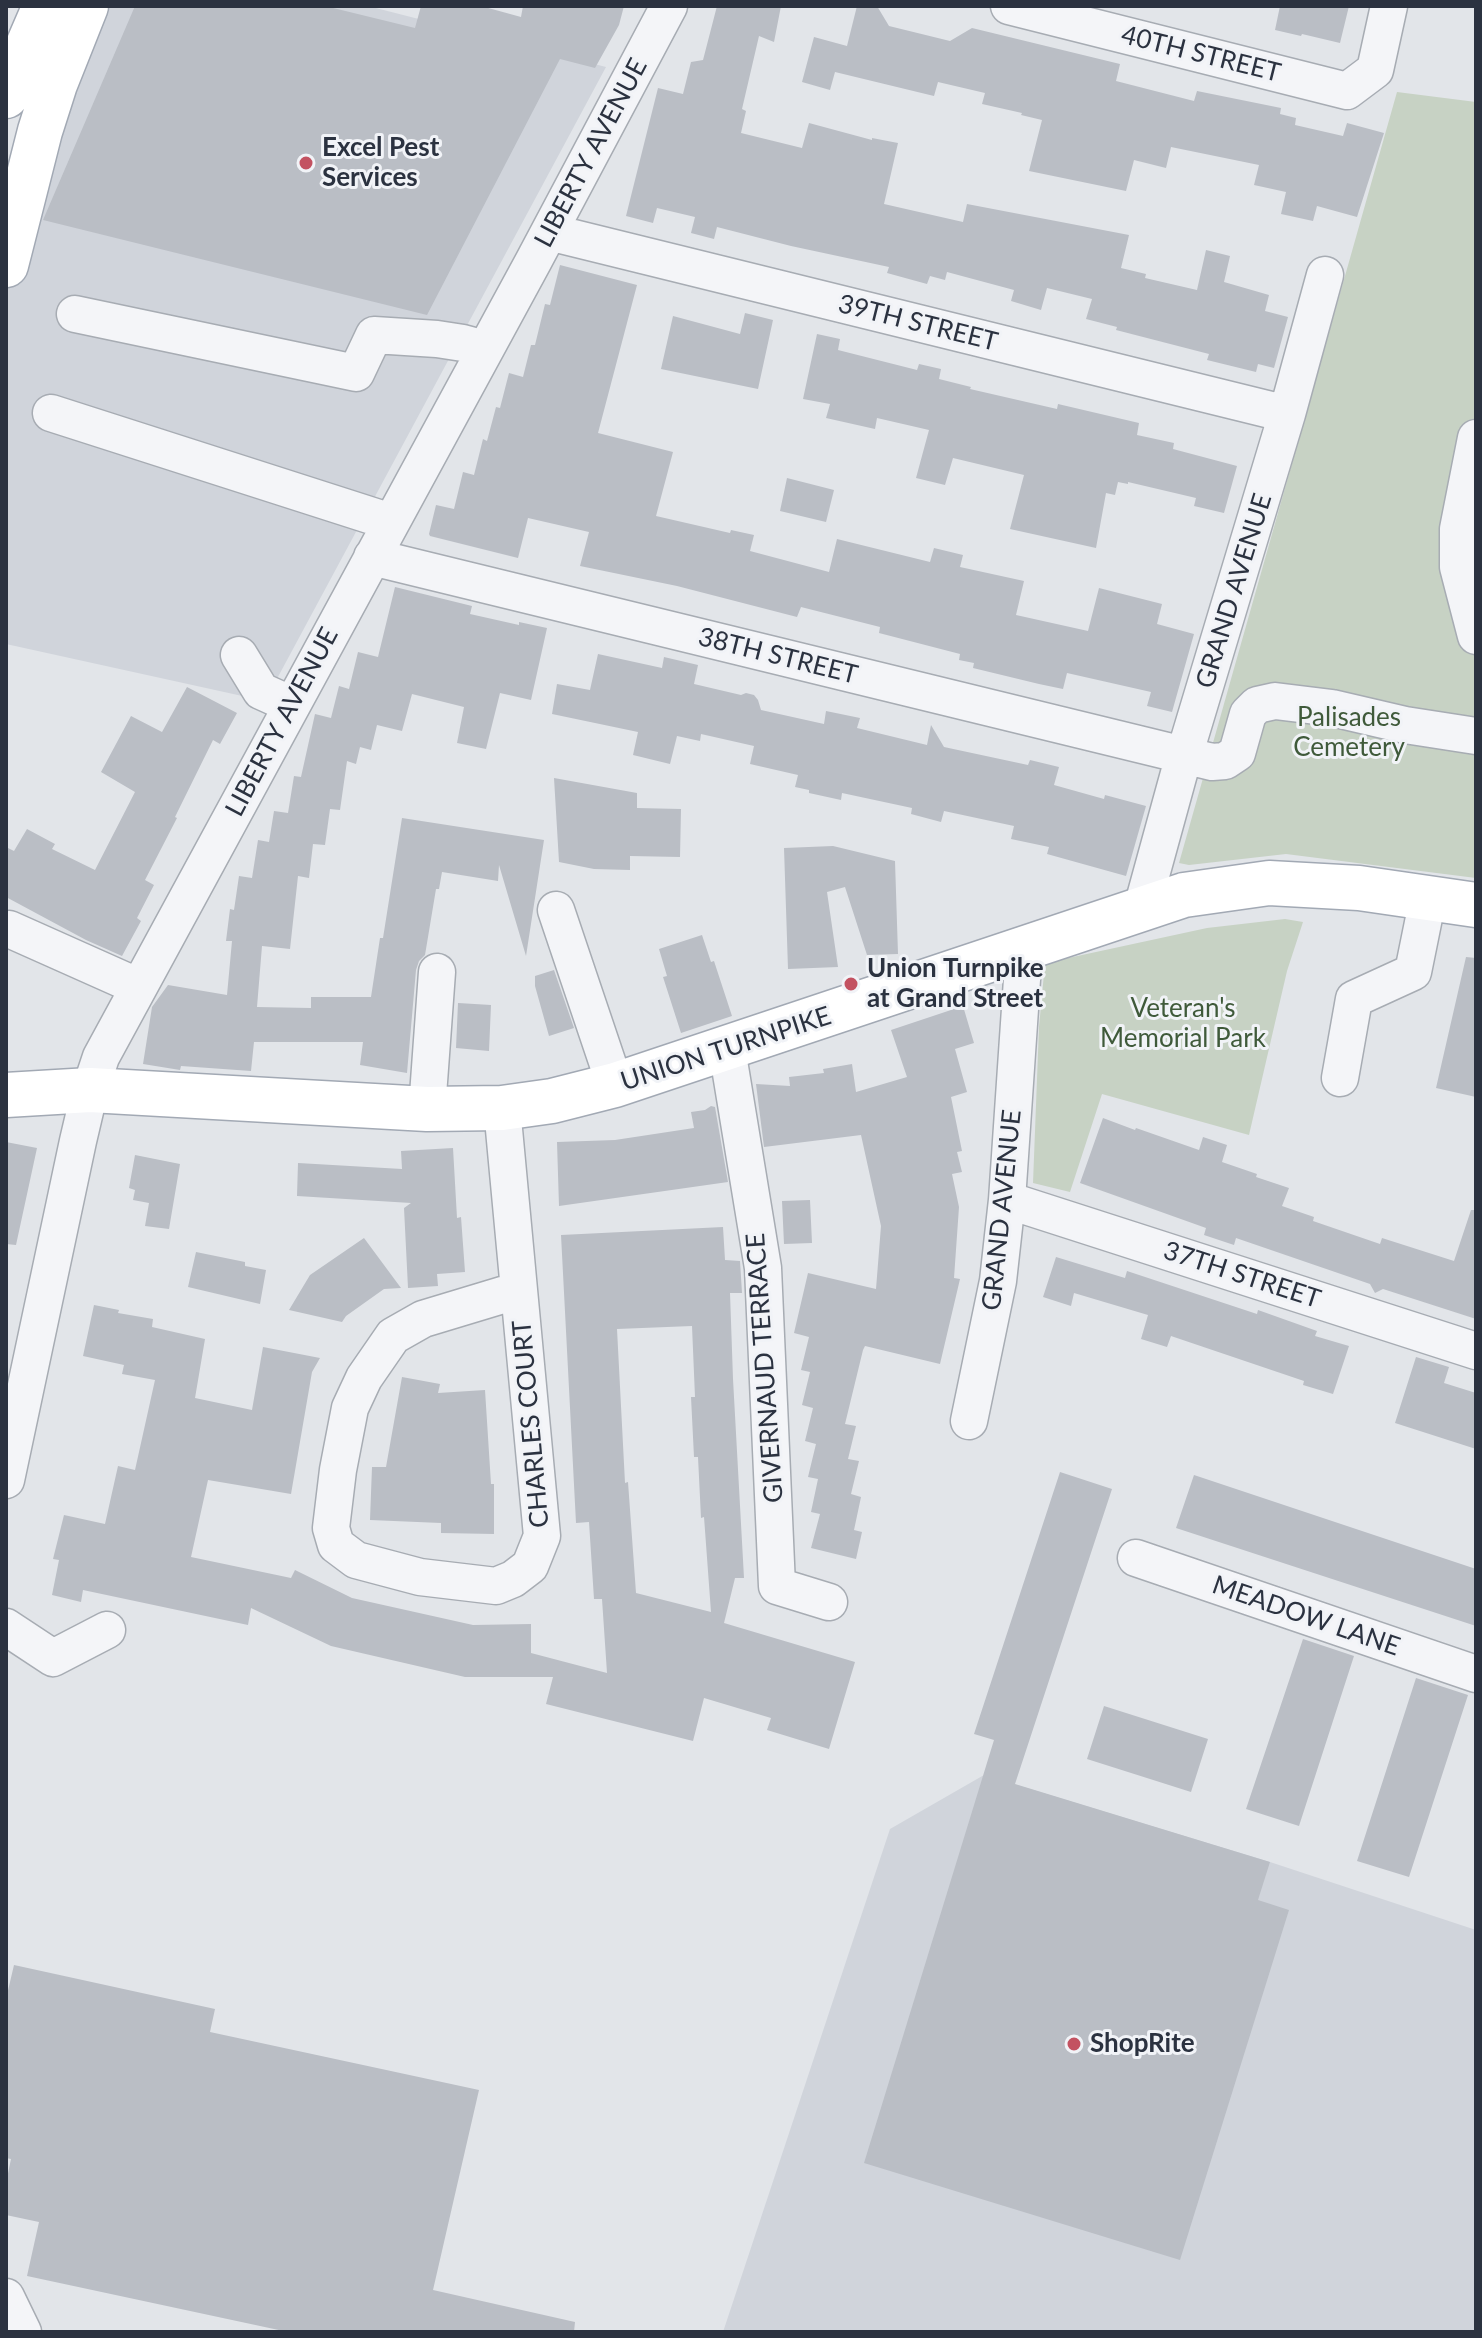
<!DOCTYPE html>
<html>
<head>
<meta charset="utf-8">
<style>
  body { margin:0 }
  #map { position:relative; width:1482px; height:2338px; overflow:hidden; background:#e2e5e9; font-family:Lato,sans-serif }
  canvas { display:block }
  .frame { position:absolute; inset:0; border:8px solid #2b3240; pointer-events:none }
</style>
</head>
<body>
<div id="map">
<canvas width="1482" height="2338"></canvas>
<div class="frame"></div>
</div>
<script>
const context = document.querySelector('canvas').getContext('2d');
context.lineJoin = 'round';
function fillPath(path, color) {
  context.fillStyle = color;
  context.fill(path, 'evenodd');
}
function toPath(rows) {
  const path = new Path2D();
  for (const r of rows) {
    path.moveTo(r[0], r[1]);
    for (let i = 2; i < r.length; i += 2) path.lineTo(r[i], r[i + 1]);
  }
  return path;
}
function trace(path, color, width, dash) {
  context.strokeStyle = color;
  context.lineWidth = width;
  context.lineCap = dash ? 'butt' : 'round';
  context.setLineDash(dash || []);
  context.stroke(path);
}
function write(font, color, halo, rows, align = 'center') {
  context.font = font + ' Lato,sans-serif';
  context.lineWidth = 6;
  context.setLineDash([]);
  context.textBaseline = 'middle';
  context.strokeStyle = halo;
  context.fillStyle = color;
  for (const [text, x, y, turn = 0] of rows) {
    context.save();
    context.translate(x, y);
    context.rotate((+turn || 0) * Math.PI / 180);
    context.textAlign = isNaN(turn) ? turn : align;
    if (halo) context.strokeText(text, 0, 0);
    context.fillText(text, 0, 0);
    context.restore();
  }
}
fillPath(toPath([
  [53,6,368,6,606,67,265,701,6,644,6,261],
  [984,1775,1270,1862,1476,1930,1476,2332,723,2332,890,1829]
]), '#d0d4db');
fillPath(toPath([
  [1397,92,1476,102,1476,878,1286,854,1189,865,1179,863],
  [1285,919,1303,922,1287,971,1249,1135,1102,1094,1070,1192,1033,1183,1039,1027,1045,963,1207,928]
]), '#c7d2c4');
fillPath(toPath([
  [135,6,325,6,415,28,421,6,481,6,521,17,523,6,624,6,619,25,595,68,560,59,427,315,43,220],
  [717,6,781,6,774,42,759,36,742,109,746,111,741,133,802,148,809,123,872,140,872,138,898,143,884,204,963,222,967,204,1129,235,1121,268,1146,274,1145,278,1197,290,1206,250,1230,256,1224,282,1269,295,1265,311,1288,317,1274,368,1258,364,1256,372,1207,360,1209,354,1116,330,1117,327,1086,319,1092,299,1047,288,1041,310,1011,301,1014,290,947,272,945,280,930,276,927,284,887,273,889,267,791,246,717,227,714,239,691,233,695,217,657,208,653,223,626,216,658,88,683,94,691,62,703,60],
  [857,6,877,6,889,26,950,41,972,28,1120,64,1116,81,1194,101,1197,91,1281,108,1280,114,1296,118,1295,125,1343,136,1347,123,1384,133,1357,217,1317,206,1313,221,1281,214,1286,192,1254,185,1259,165,1171,147,1166,168,1134,160,1126,191,1029,171,1042,120,1021,115,1022,113,982,104,985,93,938,82,934,96,835,72,830,90,802,82,814,37,847,46],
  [1280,6,1349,6,1340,43,1302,34,1301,36,1275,30],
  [560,265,637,285,598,433,673,452,656,516,730,533,731,530,754,535,750,551,829,572,837,539,930,562,934,548,963,555,960,567,1024,581,1016,615,1088,631,1099,588,1162,604,1157,624,1194,634,1172,712,1147,706,1151,692,1067,673,1063,689,1039,684,973,668,974,663,959,660,960,654,879,633,880,627,801,607,797,617,677,586,580,566,589,532,528,518,518,558,430,536,429,534,436,505,454,509,463,472,474,475,483,439,487,441,496,407,500,408,509,373,523,377,531,345,535,345,545,304,550,305],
  [745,313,773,320,758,389,661,369,673,316,740,334],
  [817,334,840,339,838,350,917,370,919,364,941,369,939,379,971,387,970,389,1057,409,1058,404,1139,423,1137,435,1174,443,1173,449,1237,466,1224,513,1194,506,1196,498,1128,482,1128,484,1118,482,1115,495,1106,493,1096,548,1010,529,1024,475,953,458,945,485,916,478,929,430,877,418,875,429,826,418,830,404,803,399],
  [787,478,834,490,826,522,780,511],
  [395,587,472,606,470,614,519,625,519,622,547,628,531,700,500,693,486,749,457,743,464,707,412,694,402,731,377,725,371,750,360,747,356,764,347,761,340,810,330,809,325,845,313,844,309,878,298,876,290,949,262,946,257,1007,311,1008,311,997,371,997,380,938,383,938,402,818,544,840,526,956,499,865,498,881,442,872,439,889,436,889,425,955,419,961,416,970,407,1073,360,1065,363,1042,254,1042,251,1071,181,1066,180,1070,143,1064,152,1007,168,985,227,995,232,941,226,941,230,909,234,910,239,876,252,878,258,840,269,842,274,811,288,813,294,776,301,777,315,714,331,718,339,686,349,689,358,652,378,657],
  [598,654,662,668,664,657,698,665,694,684,741,695,746,693,754,695,758,700,761,710,824,724,826,711,860,718,857,728,927,745,931,725,944,747,1028,765,1030,760,1059,767,1054,785,1104,799,1105,795,1146,806,1126,876,1047,854,1049,847,1011,839,1014,826,944,811,941,822,911,814,912,808,842,793,841,800,809,793,809,790,795,787,798,775,750,764,754,746,701,734,700,741,677,736,670,764,633,755,638,732,552,714,557,684,590,690],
  [187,687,237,713,220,744,213,740,175,817,177,818,145,880,154,885,137,918,141,921,122,956,86,940,6,897,6,847,14,851,27,829,55,844,52,849,95,870,135,792,101,772,131,716,162,732],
  [554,778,637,793,637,808,681,809,680,857,630,856,630,870,594,869,559,862],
  [833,846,895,861,898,954,867,955,845,887,827,892,838,967,788,969,784,848],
  [702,935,711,962,714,961,732,1016,681,1033,663,977,667,976,659,949],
  [1466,957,1476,958,1476,1097,1436,1088],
  [554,970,574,1028,549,1036,535,986,535,976],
  [458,1003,491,1005,489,1051,456,1048],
  [963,1006,974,1043,955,1049,967,1092,951,1097,962,1151,957,1152,962,1172,952,1174,959,1207,954,1278,960,1279,940,1364,865,1346,863,1350,845,1424,856,1426,848,1459,859,1461,851,1494,861,1497,854,1530,862,1532,856,1559,811,1548,820,1514,811,1512,818,1479,808,1477,816,1444,805,1441,813,1408,802,1405,810,1372,801,1370,809,1337,794,1333,808,1273,876,1289,881,1226,861,1135,764,1147,756,1084,790,1086,789,1077,824,1073,823,1069,852,1064,856,1092,907,1077,891,1030],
  [711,1106,715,1107,728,1182,559,1206,557,1142,615,1140,694,1128,691,1112,705,1110],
  [1103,1118,1135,1130,1136,1128,1199,1150,1203,1137,1227,1145,1222,1162,1257,1174,1256,1177,1289,1188,1282,1206,1314,1217,1313,1221,1380,1244,1382,1238,1454,1261,1471,1210,1476,1210,1476,1319,1383,1289,1375,1293,1370,1284,1236,1238,1234,1245,1204,1235,1206,1228,1080,1183],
  [6,1142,37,1148,16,1245,6,1244],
  [453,1148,457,1218,461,1217,465,1272,437,1274,438,1286,408,1288,404,1208,411,1203,297,1196,298,1163,402,1169,401,1151],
  [135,1155,180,1164,169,1229,145,1226,149,1203,133,1200,135,1190,129,1188],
  [810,1200,812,1243,784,1244,782,1201],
  [723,1227,725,1260,740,1261,742,1293,730,1293,733,1379,744,1578,735,1578,724,1623,855,1662,829,1749,767,1730,771,1718,704,1698,693,1741,546,1704,553,1677,465,1677,331,1646,251,1608,248,1625,83,1590,81,1602,52,1595,59,1560,53,1559,64,1515,105,1524,118,1466,135,1470,155,1380,122,1374,124,1365,83,1356,94,1305,119,1310,118,1313,153,1319,152,1327,205,1339,195,1398,252,1410,263,1347,320,1358,312,1372,291,1494,208,1480,191,1557,291,1578,295,1570,352,1598,473,1625,531,1624,531,1653,607,1673,602,1599,594,1599,589,1522,576,1523,561,1235],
  [692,1326,695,1397,691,1397,694,1457,698,1457,701,1518,704,1517,711,1612,636,1593,628,1482,625,1483,617,1329],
  [364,1238,401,1288,384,1289,346,1316,342,1322,289,1310,310,1275],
  [196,1252,245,1262,245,1266,266,1270,260,1304,188,1287],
  [1056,1257,1125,1278,1127,1271,1257,1314,1258,1310,1317,1331,1315,1336,1349,1346,1333,1394,1303,1385,1304,1381,1171,1336,1167,1347,1141,1339,1148,1315,1074,1293,1071,1306,1043,1297],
  [1416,1357,1449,1367,1444,1383,1476,1393,1476,1449,1395,1423],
  [402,1377,440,1384,438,1393,485,1390,491,1484,494,1484,494,1534,441,1533,441,1523,370,1520,372,1467,386,1467],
  [1060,1472,1112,1489,1015,1784,1270,1862,1258,1900,1289,1910,1180,2260,864,2163,994,1740,974,1734],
  [1194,1475,1476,1569,1476,1626,1176,1528],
  [1303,1639,1354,1656,1299,1826,1246,1809],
  [1416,1678,1468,1695,1409,1877,1357,1861],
  [1104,1706,1208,1739,1191,1792,1087,1759],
  [14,1965,215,2009,210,2032,479,2090,433,2290,575,2322,574,2332,288,2332,27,2276,39,2222,6,2215,6,2183,11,2159,6,2158,6,1999]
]), '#babec5');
const minor = toPath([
  [1009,6,1347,91,1375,70,1389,6],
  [549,232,1287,414],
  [75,314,356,373,374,335,437,339,463,343,485,349],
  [51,413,391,522],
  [1476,438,1458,529,1458,567,1476,636],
  [372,557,1212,762,1225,761,1237,753,1248,714,1257,705,1275,701,1332,708,1405,725,1476,736],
  [239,655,261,691,292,705],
  [1142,908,1181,766,1287,414,1325,275],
  [556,910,615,1085],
  [9,929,139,987],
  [727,1049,763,1268,777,1586,829,1602],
  [1340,1078,1354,999,1413,972,1428,898],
  [502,1108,519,1290],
  [427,1109,437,972],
  [1007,1200,1476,1351],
  [519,1290,542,1536,530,1566,513,1579,496,1586,420,1577,356,1560,336,1545,331,1528,338,1470,350,1408,364,1378,393,1336,423,1319,519,1290],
  [969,1421,998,1281,1007,1200,1024,950],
  [6,1480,78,1141,90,1090,101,1057,533,262,669,6],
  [1136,1558,1476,1674],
  [6,1627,53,1658,107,1630],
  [6,2297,23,2332]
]);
const major = toPath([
  [6,96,45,6],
  [6,265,40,131,55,84,86,6],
  [6,1095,90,1090,427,1109,502,1108,552,1101,615,1085,1184,895,1269,883,1359,888,1476,905]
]);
trace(minor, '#a7acb3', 39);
trace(major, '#a2a9b4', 47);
trace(minor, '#f4f5f8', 36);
trace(major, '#fff', 44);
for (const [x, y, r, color] of [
  [306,163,8,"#c35261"],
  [851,984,8,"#c35261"],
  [1074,2044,8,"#c35261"]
]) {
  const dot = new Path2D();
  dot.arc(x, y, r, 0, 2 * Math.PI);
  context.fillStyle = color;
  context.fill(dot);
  trace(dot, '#f1f3f7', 3);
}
write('26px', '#2b3240', '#f1f3f7', [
  ["40TH STREET",1201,54,14],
  ["LIBERTY AVENUE",591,153,-62],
  ["39TH STREET",918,323,14],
  ["GRAND AVENUE",1234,591,-73],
  ["38TH STREET",778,656,14],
  ["LIBERTY AVENUE",282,722,-62],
  ["UNION TURNPIKE",726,1049,-18],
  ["GRAND AVENUE",1002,1210,-84],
  ["37TH STREET",1242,1275,18],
  ["GIVERNAUD TERRACE",765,1368,-94],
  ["CHARLES COURT",531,1424,-95],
  ["MEADOW LANE",1306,1616,19]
]);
write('bold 26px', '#2b3240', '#f1f3f7', [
  ["Excel Pest",322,148],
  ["Services",322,178],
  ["Union Turnpike",867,969],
  ["at Grand Street",867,999],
  ["ShopRite",1090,2044]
], 'left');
write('26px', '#3f5a3a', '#f1f3f7', [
  ["Palisades",1349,718],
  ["Cemetery",1349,748],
  ["Veteran's",1183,1009],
  ["Memorial Park",1183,1039]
]);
</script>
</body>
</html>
